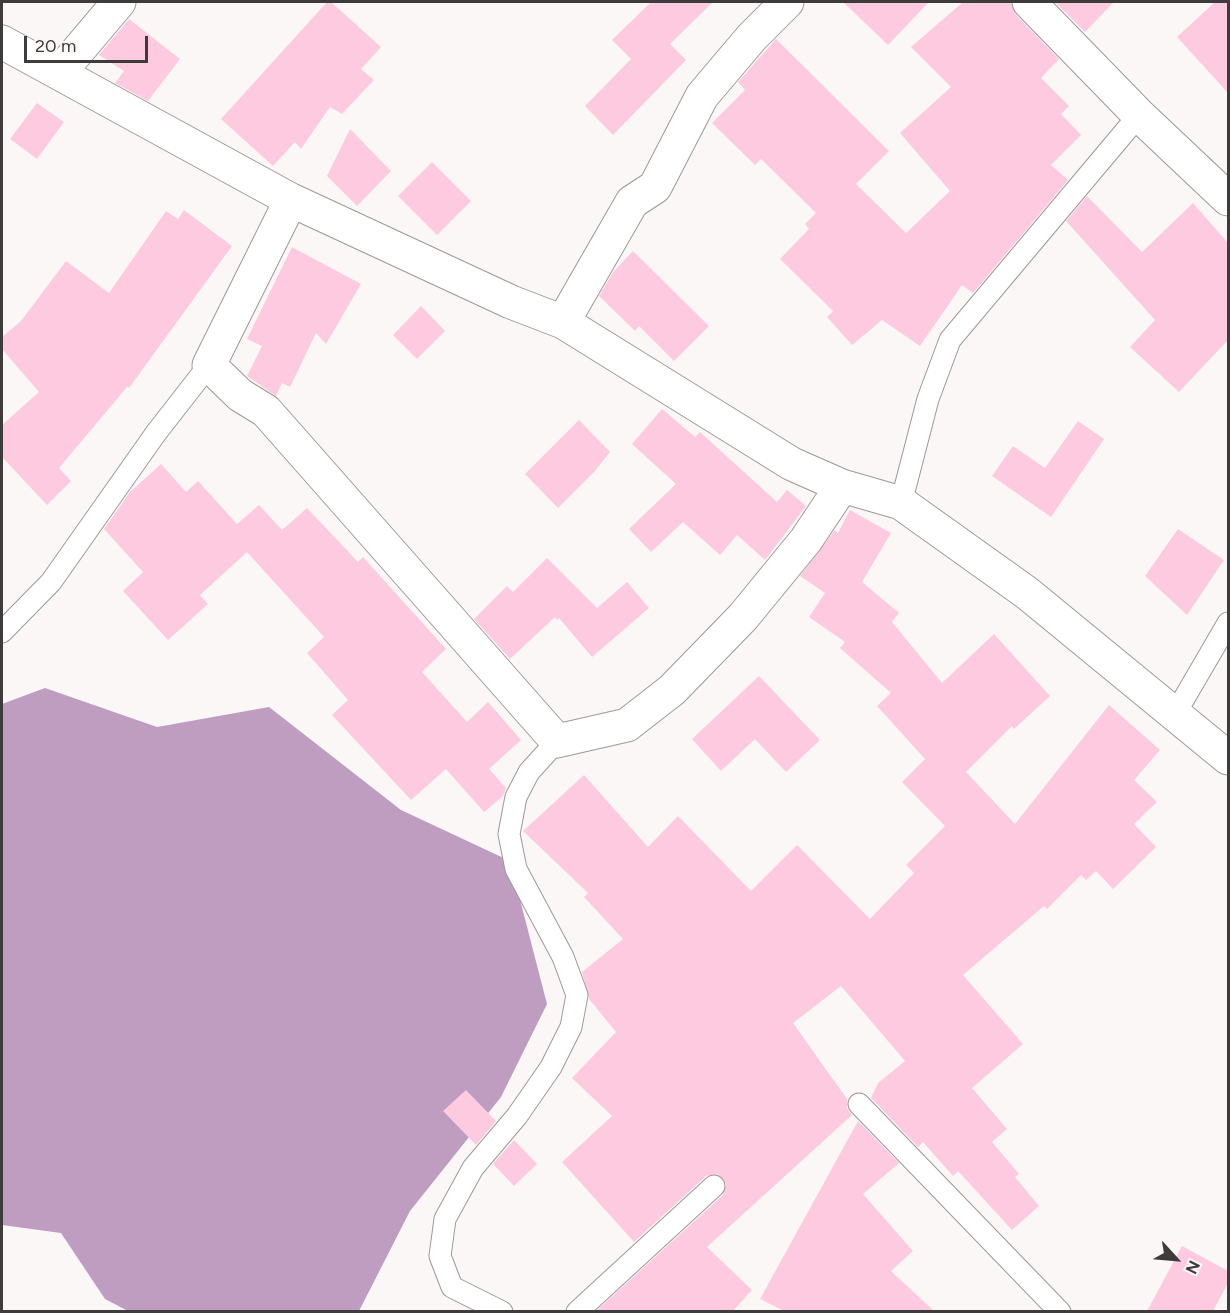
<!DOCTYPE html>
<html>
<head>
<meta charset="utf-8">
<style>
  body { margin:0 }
  #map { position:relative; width:1230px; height:1313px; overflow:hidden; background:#fcf7f7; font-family:Figtree,sans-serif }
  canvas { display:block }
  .frame { position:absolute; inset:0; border:3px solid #3d3b3b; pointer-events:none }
  .north { position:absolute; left:1146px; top:1229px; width:60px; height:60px; -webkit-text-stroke:4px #fcf7f7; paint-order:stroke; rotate:116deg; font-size:16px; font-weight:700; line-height:24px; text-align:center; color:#3d3b3b }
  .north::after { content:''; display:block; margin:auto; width:21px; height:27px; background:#3d3b3b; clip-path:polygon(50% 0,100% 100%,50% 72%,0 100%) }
  .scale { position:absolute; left:24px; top:36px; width:124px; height:27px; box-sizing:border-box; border:3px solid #3d3b3b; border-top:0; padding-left:8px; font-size:18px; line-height:21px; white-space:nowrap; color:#3d3b3b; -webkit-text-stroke:4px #fcf7f7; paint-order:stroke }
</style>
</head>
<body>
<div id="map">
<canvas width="1230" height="1313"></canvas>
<div class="frame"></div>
<div class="north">N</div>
<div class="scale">20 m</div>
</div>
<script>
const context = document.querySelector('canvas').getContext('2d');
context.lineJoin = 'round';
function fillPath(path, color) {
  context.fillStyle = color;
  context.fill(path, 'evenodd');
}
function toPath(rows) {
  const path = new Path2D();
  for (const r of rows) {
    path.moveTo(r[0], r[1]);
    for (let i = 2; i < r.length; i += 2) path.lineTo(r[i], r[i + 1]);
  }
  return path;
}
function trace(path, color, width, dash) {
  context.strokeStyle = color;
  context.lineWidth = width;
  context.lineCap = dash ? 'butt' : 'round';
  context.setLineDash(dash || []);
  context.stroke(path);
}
fillPath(toPath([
  [45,688,157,727,269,707,401,810,510,861,547,1004,501,1097,410,1211,359,1311,128,1311,105,1299,61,1233,2,1225,2,704]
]), '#be9dc1');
fillPath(toPath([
  [327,2,331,2,381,47,361,69,374,80,342,114,330,107,301,149,295,142,273,166,221,119],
  [651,2,713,2,670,44,686,60,613,135,585,106,631,59,612,40],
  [843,2,929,2,888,45],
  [963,2,1011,2,1016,15,1059,59,1041,78,1069,106,1061,114,1081,135,1051,165,1068,180,973,293,962,285,920,346,882,320,852,345,827,317,833,311,780,259,809,229,805,224,816,213,761,159,755,165,712,123,745,90,738,82,776,39,889,151,856,184,906,233,950,191,900,133,951,87,911,47],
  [1055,2,1114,2,1085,32],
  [1215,2,1228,2,1228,93,1177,37],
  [129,19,180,59,148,101,115,83,124,71,99,55],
  [37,103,64,122,37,159,10,139],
  [350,129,391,171,357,206,327,176],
  [432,162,471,201,437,235,398,196],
  [1087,196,1142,252,1193,203,1228,243,1228,340,1179,392,1130,347,1155,320,1066,221],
  [184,210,232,246,129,388,127,387,59,468,71,481,47,505,2,457,2,425,39,392,2,349,2,337,21,321,66,261,109,293,166,211,178,219],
  [292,247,361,284,326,344,316,333,290,387,282,383,276,396,247,376,262,346,247,339],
  [633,251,709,326,674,361,639,326,635,331,599,296,614,271],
  [421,306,445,331,417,359,393,335],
  [662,409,695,437,700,432,777,502,787,490,806,506,765,560,737,535,720,555,683,522,651,552,629,529,676,484,632,444],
  [579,420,610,452,594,472,558,508,525,474],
  [1078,421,1104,439,1051,517,992,476,1013,446,1045,468],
  [161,464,186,492,198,481,237,524,259,505,282,530,307,508,358,562,363,557,446,649,422,672,467,722,488,702,521,740,489,769,506,788,503,796,484,812,446,769,411,800,332,715,348,700,307,653,324,637,247,552,200,595,208,604,168,640,123,591,143,572,104,529,130,492],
  [850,510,891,533,862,582,899,613,892,622,942,683,994,634,1050,696,1014,729,1012,726,966,772,1015,824,1109,705,1160,750,1134,780,1157,802,1134,824,1156,847,1113,889,1096,871,1086,880,1081,875,1047,909,1044,906,963,975,1023,1044,972,1088,1007,1129,992,1142,1019,1174,1015,1177,1039,1206,1012,1230,958,1171,953,1176,923,1142,918,1147,871,1098,878,1083,905,1061,841,986,793,1023,847,1099,847,1108,852,1115,707,1247,752,1290,733,1311,596,1311,723,1195,726,1184,718,1174,706,1176,634,1242,562,1162,612,1116,572,1078,616,1032,589,999,582,972,623,939,584,897,588,893,523,831,584,775,648,847,678,816,751,891,797,845,870,919,914,873,906,865,945,826,902,782,925,759,877,706,891,693,840,648,845,642,809,617,825,593,800,576,835,530,838,533],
  [1178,529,1224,560,1187,615,1145,576],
  [547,558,597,608,627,582,649,608,592,657,559,618,557,620,555,617,510,659,474,619,507,586,513,592],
  [759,676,820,740,786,772,755,739,721,771,692,739],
  [466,1090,496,1121,476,1145,443,1111],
  [858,1121,899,1163,863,1194,913,1251,891,1271,934,1311,784,1311,760,1299],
  [514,1140,537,1164,514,1186,493,1164],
  [1182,1246,1228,1271,1228,1283,1213,1311,1147,1311]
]), '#fdcae0');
const lane = toPath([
  [901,503,928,399,950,340,1139,115],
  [2,632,51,582,156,433,209,365],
  [1175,714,1228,623],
  [859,1104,1060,1312],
  [502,1312,452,1287,440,1256,445,1219,473,1168,517,1116,551,1067,571,1027,577,995,563,957,516,869,509,834,516,797,529,772,557,741],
  [577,1312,714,1186]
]);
const street = toPath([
  [1029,2,1139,115,1228,199],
  [2,42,291,200,511,302,563,322,792,464,842,486,901,503,1027,593,1228,758],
  [59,73,119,2],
  [291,200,209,365,240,395,266,411,557,741,627,725,672,690,743,617,806,540,842,486],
  [563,322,632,202,655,187,702,96,752,37,787,2]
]);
trace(lane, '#9d9999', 23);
trace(street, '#9d9999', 35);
trace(lane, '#fff', 21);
trace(street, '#fff', 33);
</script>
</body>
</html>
